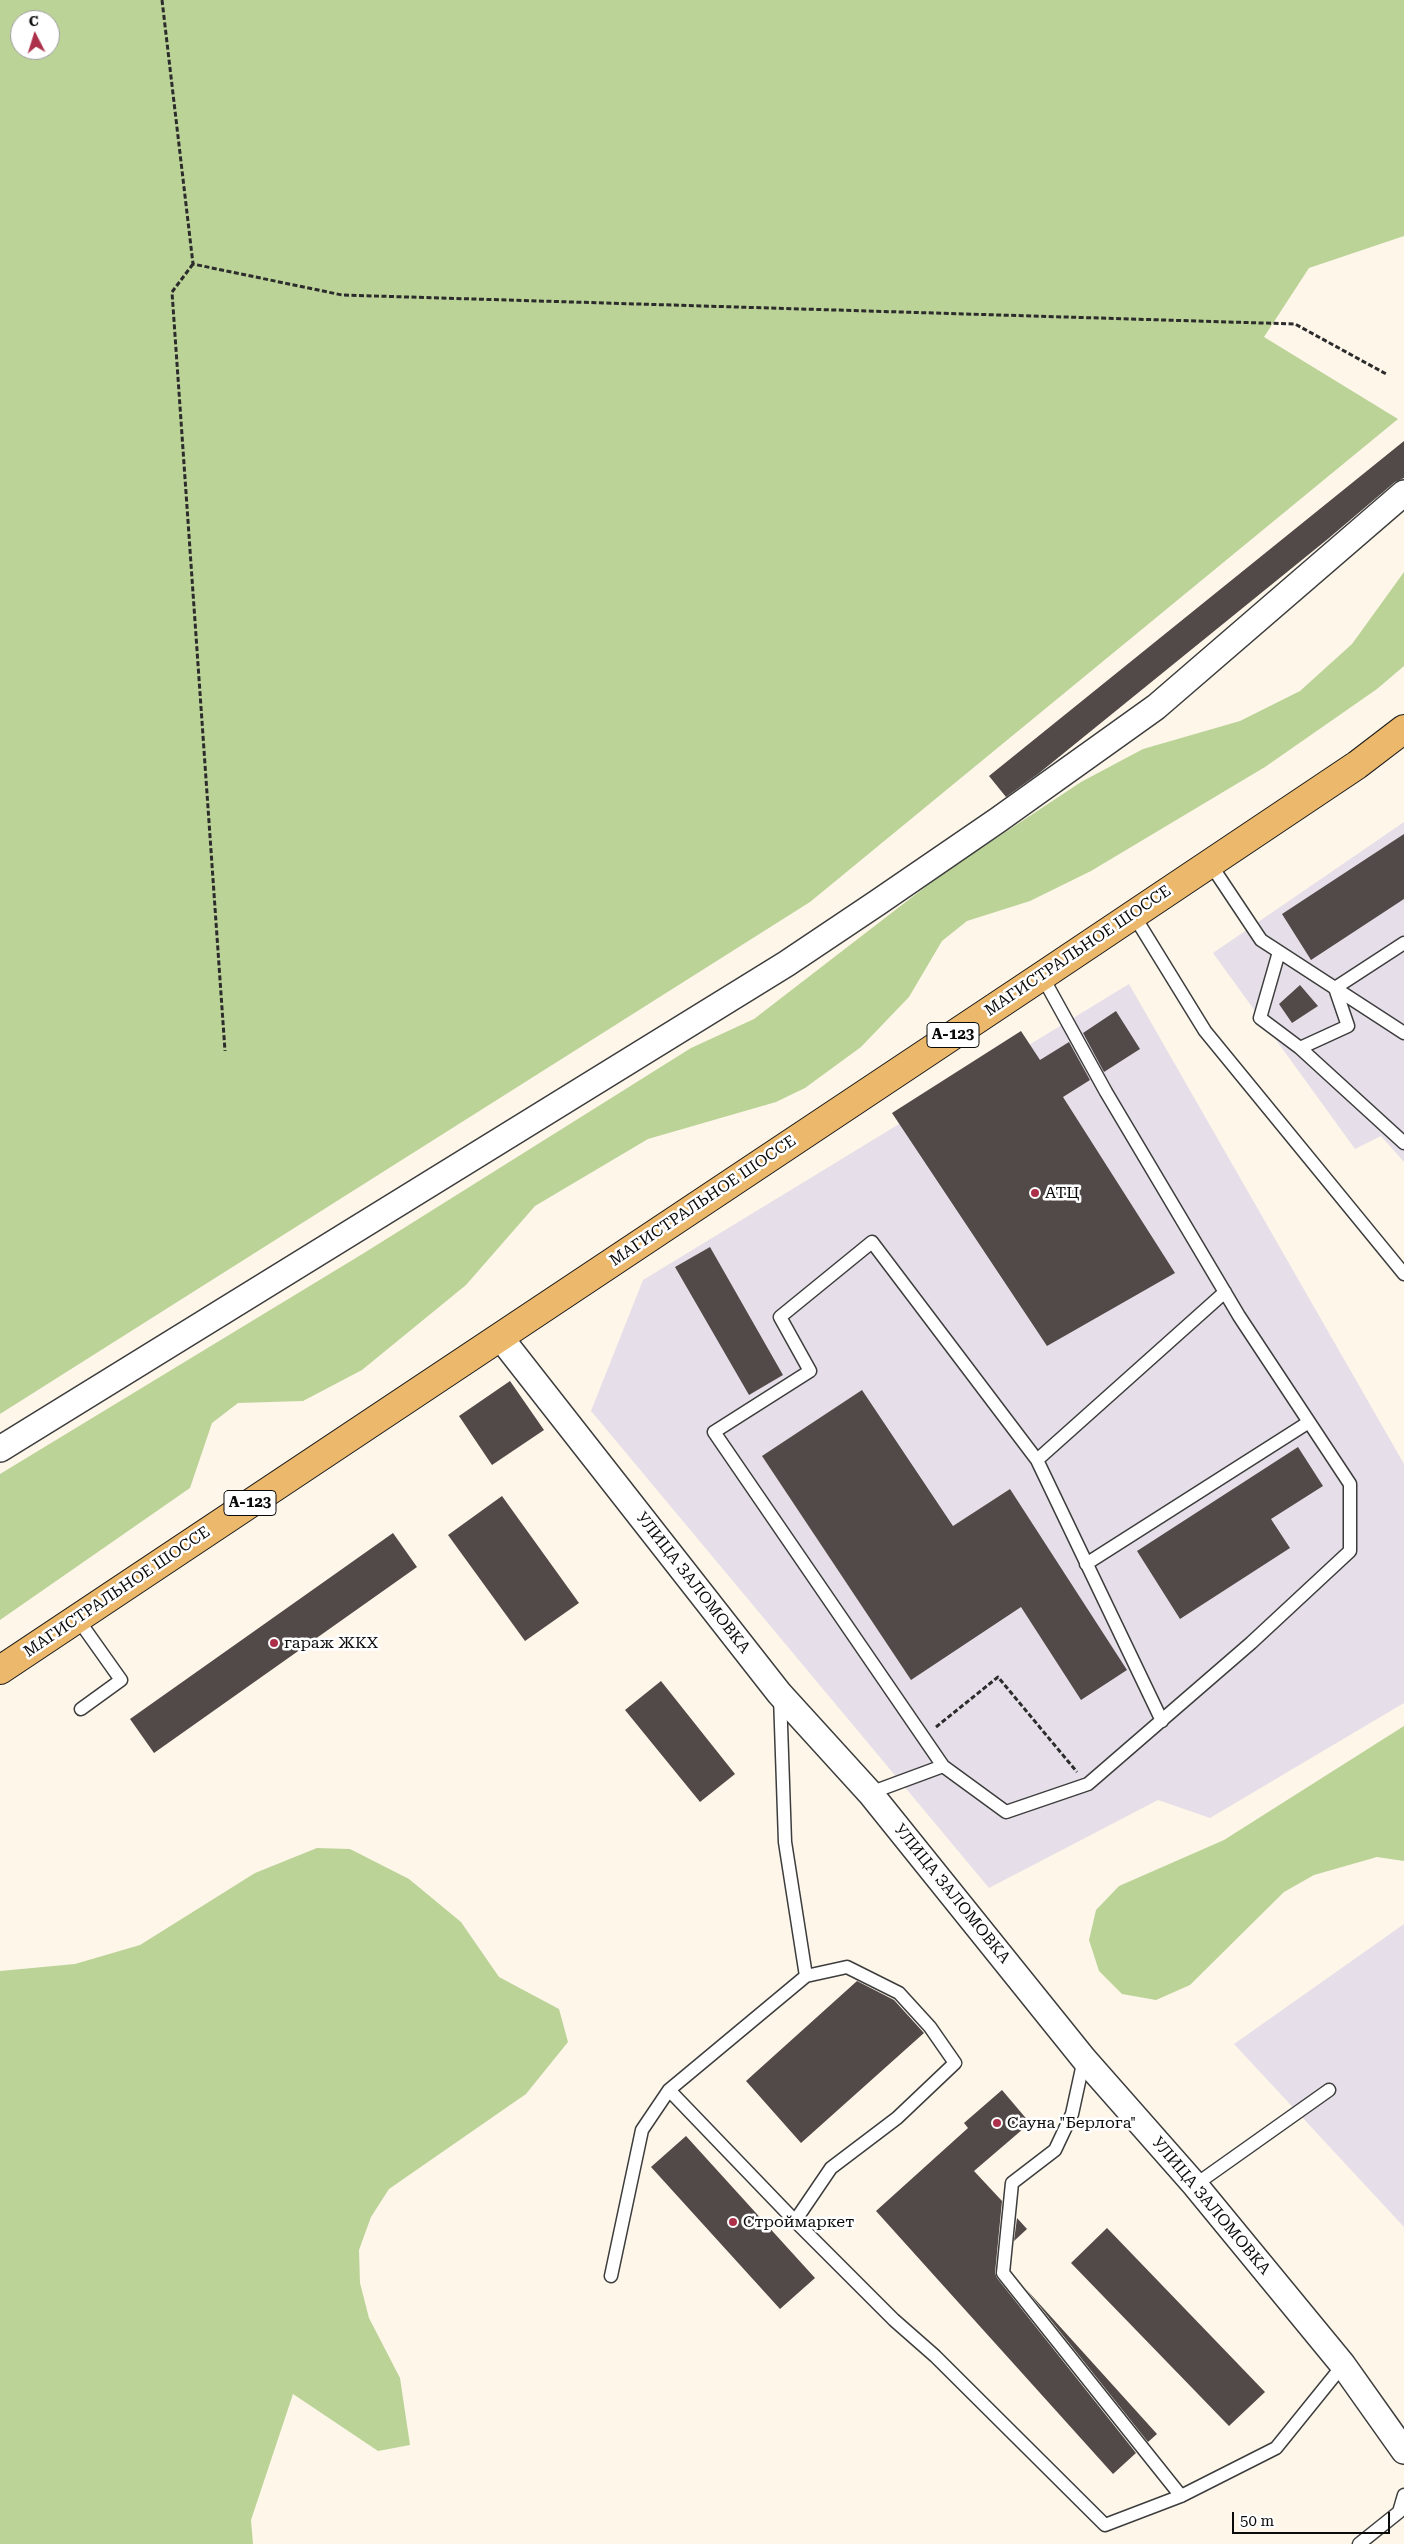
<!DOCTYPE html>
<html>
<head>
<meta charset="utf-8">
<style>
  body { margin:0 }
  #map { position:relative; width:1404px; height:2544px; overflow:hidden; background:#fdf6e9; font-family:"Roboto Serif",serif }
  canvas { display:block }
  .north { position:absolute; left:10px; top:10px; width:50px; height:50px; box-sizing:border-box; background:#fff; border:1px solid #9d9d9d; border-radius:50%; rotate:355deg; font-size:14px; font-weight:700; line-height:20px; text-align:center; color:#0a0a0a }
  .north::after { content:''; display:block; margin:auto; width:18px; height:22px; background:#ac304a; clip-path:polygon(50% 0,100% 100%,50% 72%,0 100%) }
  .scale { position:absolute; left:1232px; top:2512px; width:158px; height:22px; box-sizing:border-box; border:2px solid #0a0a0a; border-top:0; padding-left:6px; font-size:15px; line-height:18px; white-space:nowrap; color:#0a0a0a; -webkit-text-stroke:4px #fff; paint-order:stroke }
</style>
</head>
<body>
<div id="map">
<canvas width="1404" height="2544"></canvas>
<div class="north">С</div>
<div class="scale">50 m</div>
</div>
<script>
const context = document.querySelector('canvas').getContext('2d');
context.lineJoin = 'round';
function fillPath(path, color) {
  context.fillStyle = color;
  context.fill(path, 'evenodd');
}
function toPath(rows) {
  const path = new Path2D();
  for (const r of rows) {
    path.moveTo(r[0], r[1]);
    for (let i = 2; i < r.length; i += 2) path.lineTo(r[i], r[i + 1]);
  }
  return path;
}
function trace(path, color, width, dash) {
  context.strokeStyle = color;
  context.lineWidth = width;
  context.lineCap = dash ? 'butt' : 'round';
  context.setLineDash(dash || []);
  context.stroke(path);
}
function write(font, color, halo, rows, align = 'center') {
  context.font = font + ' "Roboto Serif",serif';
  context.lineWidth = 5;
  context.setLineDash([]);
  context.textBaseline = 'middle';
  context.strokeStyle = halo;
  context.fillStyle = color;
  for (const [text, x, y, turn = 0] of rows) {
    context.save();
    context.translate(x, y);
    context.rotate((+turn || 0) * Math.PI / 180);
    context.textAlign = isNaN(turn) ? turn : align;
    if (halo) context.strokeText(text, 0, 0);
    context.fillText(text, 0, 0);
    context.restore();
  }
}
fillPath(toPath([
  [1404,822,1404,1162,1381,1136,1355,1149,1213,953],
  [1129,984,1404,1464,1404,1703,1210,1818,1158,1800,989,1888,591,1411,643,1280],
  [1404,1924,1404,2227,1234,2044]
]), '#e6dfe9');
fillPath(toPath([
  [0,0,1404,0,1404,236,1309,268,1264,337,1398,419,810,902,0,1414],
  [20,20,50,20,50,50,20,50],
  [1404,572,1404,666,1377,689,1265,767,1091,871,1030,901,967,921,942,941,909,997,861,1047,805,1088,776,1102,648,1139,535,1206,466,1285,362,1370,303,1401,238,1403,212,1423,190,1488,0,1620,0,1474,364,1253,691,1048,754,1019,942,874,1081,782,1143,749,1240,721,1300,691,1352,644],
  [1404,1726,1404,1861,1377,1857,1314,1875,1284,1892,1190,1985,1156,2000,1122,1994,1099,1971,1089,1940,1096,1910,1119,1886,1224,1840],
  [317,1848,350,1849,409,1879,461,1922,499,1977,559,2009,568,2042,526,2094,389,2189,371,2217,359,2250,360,2283,369,2318,400,2378,410,2445,378,2451,293,2394,251,2520,253,2544,0,2544,0,1971,75,1964,140,1945,255,1873]
]), '#bcd398');
fillPath(toPath([
  [1404,441,1404,478,1395,482,1329,538,1038,774,1006,797,989,776],
  [1404,834,1404,899,1311,960,1282,914],
  [1300,985,1318,1006,1292,1023,1279,1004],
  [1116,1011,1140,1049,1104,1072,1083,1033],
  [1021,1031,1040,1060,1069,1042,1090,1080,1063,1097,1175,1273,1047,1346,892,1113],
  [710,1247,783,1375,749,1395,675,1267],
  [510,1381,544,1430,492,1465,459,1416],
  [862,1390,953,1526,1010,1489,1127,1670,1081,1700,1021,1607,911,1680,762,1456],
  [1298,1447,1323,1486,1271,1519,1290,1548,1180,1619,1137,1551],
  [502,1496,579,1603,525,1641,448,1535],
  [393,1533,417,1567,154,1753,130,1719],
  [661,1681,735,1774,700,1802,625,1710],
  [857,1981,894,2000,924,2033,801,2143,746,2081],
  [1002,2090,1030,2123,974,2171,1002,2201,995,2273,997,2278,1136,2453,1113,2474,876,2211,968,2128,964,2123],
  [686,2136,815,2278,780,2309,651,2167],
  [1017,2218,1027,2229,1014,2241],
  [1107,2228,1265,2392,1229,2426,1071,2263],
  [1026,2289,1157,2434,1148,2442]
]), '#524a48');
const lane = toPath([
  [1209,862,1261,940,1404,1033],
  [1133,914,1205,1031,1404,1274],
  [1279,952,1260,1018,1300,1048,1348,1026,1335,988,1404,943],
  [1300,1048,1404,1143],
  [1037,1460,1162,1721],
  [1086,1564,1309,1422],
  [77,1618,121,1680,81,1709],
  [943,1766,714,1432,810,1371,780,1317,872,1242,1037,1460,1225,1292],
  [870,1793,943,1766,1006,1812,1088,1784,1251,1643,1350,1551,1350,1484,1239,1316,1106,1092,1042,976],
  [806,1976,847,1967,899,1993,930,2027,955,2063,897,2118,831,2168,795,2221,894,2320,935,2356,1105,2525,1181,2496,1276,2448,1343,2365],
  [1084,2059,1072,2114,1055,2150,1012,2183,1003,2273,1181,2496],
  [669,2090,795,2221],
  [1195,2185,1329,2090],
  [611,2276,642,2130,669,2090,806,1976,785,1842,780,1696],
  [1359,2544,1399,2512,1404,2495]
]);
const street = toPath([
  [500,1337,779,1693,870,1793,1084,2059,1195,2185,1343,2365,1404,2451],
  [0,1449,786,964,877,903,998,820,1156,707,1404,493]
]);
const primary = toPath([
  [0,1670,1042,976,1357,765,1404,729]
]);
trace(lane, '#3d3d3d', 15);
trace(street, '#3d3d3d', 28);
trace(primary, '#1b1b1b', 30);
trace(toPath([
  [162,0,193,264,342,295,1295,324,1388,375],
  [193,264,172,292,225,1051],
  [936,1727,998,1677,1077,1772]
]), '#2c2c2c', 3, [5, 2.5]);
trace(lane, '#fff', 12);
trace(street, '#fff', 25);
trace(primary, '#ecb86b', 28);
for (const [x, y, r, color] of [
  [1035,1193,5,"#ac304a"],
  [274,1643,5,"#ac304a"],
  [997,2123,5,"#ac304a"],
  [733,2222,5,"#ac304a"]
]) {
  const dot = new Path2D();
  dot.arc(x, y, r, 0, 2 * Math.PI);
  context.fillStyle = color;
  context.fill(dot);
  trace(dot, '#fff', 2);
}
for (const [x, y, w] of [
  [953,1035,52],
  [250,1503,52]
]) {
  const box = new Path2D();
  box.roundRect(x - w / 2, y - 12.5, w, 25, 4);
  context.fillStyle = '#fff';
  context.fill(box);
  trace(box, '#0a0a0a', 1);
}
write('bold 15px', '#0a0a0a', null, [
  ["А-123",953,1035],
  ["А-123",250,1503]
]);
write('16px', '#0a0a0a', '#fff', [
  ["МАГИСТРАЛЬНОЕ ШОССЕ",1078,951,-34],
  ["МАГИСТРАЛЬНОЕ ШОССЕ",703,1201,-34],
  ["УЛИЦА ЗАЛОМОВКА",693,1583,52],
  ["МАГИСТРАЛЬНОЕ ШОССЕ",117,1592,-34],
  ["УЛИЦА ЗАЛОМОВКА",952,1894,51],
  ["УЛИЦА ЗАЛОМОВКА",1211,2206,50]
]);
write('16px', '#0a0a0a', '#fff', [
  ["АТЦ",1045,1193],
  ["гараж ЖКХ",284,1643],
  ["Сауна \"Берлога\"",1007,2123],
  ["Строймаркет",743,2222]
], 'left');
</script>
</body>
</html>
